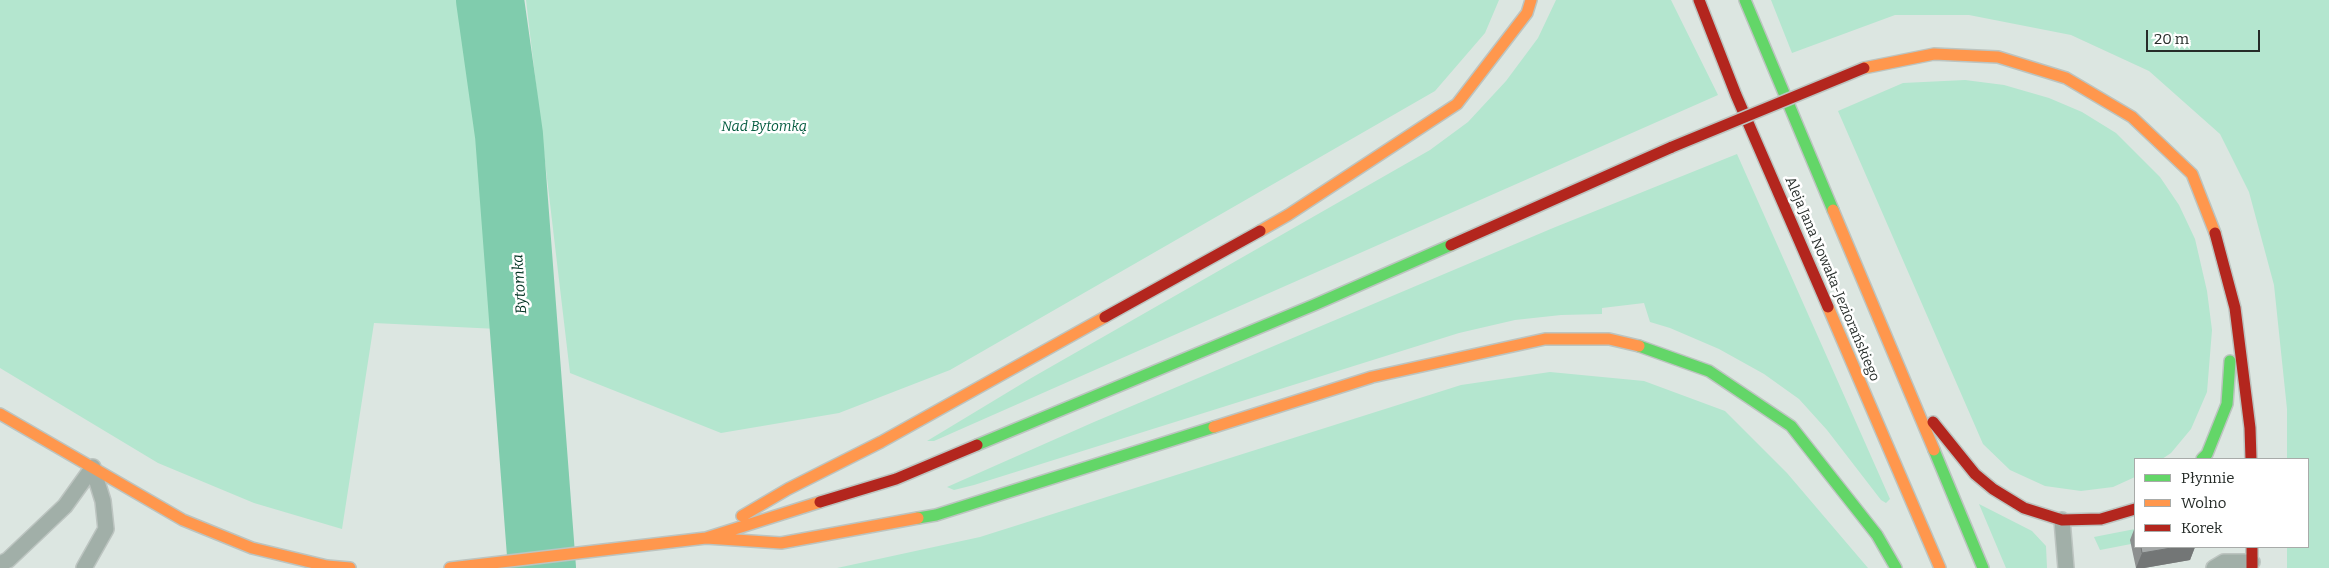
<!DOCTYPE html>
<html>
<head>
<meta charset="utf-8">
<style>
  body { margin:0 }
  #map { position:relative; width:2329px; height:568px; overflow:hidden; background:#dce6e1; font-family:Bitter,serif }
  canvas { display:block }
  .legend { position:absolute; left:2134px; top:458px; width:175px; height:90px; box-sizing:border-box; background:#fff; border:1px solid #a8aba9; margin:0; padding:6px 9px; list-style:none; font-size:15px; color:#262c29 }
  .legend li { display:flex; align-items:center; gap:10px; height:25px }
  .legend b { width:25px; border:1px solid #a8aba9 }
  .scale { position:absolute; left:2146px; top:30px; width:114px; height:22px; box-sizing:border-box; border:2px solid #262c29; border-top:0; padding-left:6px; font-size:15px; line-height:18px; white-space:nowrap; color:#262c29; -webkit-text-stroke:4px #fff; paint-order:stroke }
</style>
</head>
<body>
<div id="map">
<canvas width="2329" height="568"></canvas>
<ul class="legend">
<li><b style="height:6px;background:#63d668"></b>Płynnie</li>
<li><b style="height:6px;background:#ff974d"></b>Wolno</li>
<li><b style="height:6px;background:#b3261e"></b>Korek</li>
</ul>
<div class="scale">20 m</div>
</div>
<script>
const context = document.querySelector('canvas').getContext('2d');
context.lineJoin = 'round';
function fillPath(path, color) {
  context.fillStyle = color;
  context.fill(path, 'evenodd');
}
function toPath(rows) {
  const path = new Path2D();
  for (const r of rows) {
    path.moveTo(r[0], r[1]);
    for (let i = 2; i < r.length; i += 2) path.lineTo(r[i], r[i + 1]);
  }
  return path;
}
function trace(path, color, width, dash) {
  context.strokeStyle = color;
  context.lineWidth = width;
  context.lineCap = dash ? 'butt' : 'round';
  context.setLineDash(dash || []);
  context.stroke(path);
}
function write(font, color, halo, rows, align = 'center') {
  context.font = font + ' Bitter,serif';
  context.lineWidth = 5;
  context.setLineDash([]);
  context.textBaseline = 'middle';
  context.strokeStyle = halo;
  context.fillStyle = color;
  for (const [text, x, y, turn = 0] of rows) {
    context.save();
    context.translate(x, y);
    context.rotate((+turn || 0) * Math.PI / 180);
    context.textAlign = isNaN(turn) ? turn : align;
    if (halo) context.strokeText(text, 0, 0);
    context.fillText(text, 0, 0);
    context.restore();
  }
}
fillPath(toPath([
  [0,0,459,0,471,49,498,329,374,323,342,529,254,503,158,463,0,368],
  [526,0,1499,0,1485,33,1435,91,950,370,839,413,721,433,570,373],
  [1556,0,1671,0,1718,95,934,441,927,441,1033,377,1430,150,1468,122,1506,81,1538,38],
  [1771,0,2329,0,2329,568,2287,568,2287,547,2308,547,2308,459,2287,459,2287,409,2274,285,2249,192,2220,134,2149,71,2071,35,1969,15,1895,15,1792,53],
  [1965,80,2004,85,2049,98,2082,112,2116,133,2160,177,2179,205,2195,239,2207,291,2212,330,2207,392,2191,429,2171,453,2162,459,2135,459,2135,477,2113,487,2081,491,2045,486,2010,470,1983,444,1838,111,1903,83],
  [1737,154,1890,499,1886,503,1881,500,1827,430,1799,399,1764,374,1719,349,1670,328,1650,322,1644,303,1602,308,1602,314,1561,315,1515,320,1459,333,974,485,954,490,947,487,1094,422,1553,228],
  [1550,372,1644,381,1725,411,1787,473,1868,568,837,568,980,537,1461,385],
  [1979,504,2032,531,2046,546,2047,568,2006,568],
  [2135,529,2131,544,2100,550,2094,537]
]), '#b4e6cf');
trace(toPath([
  [490,0,509,135,542,568]
]), '#80ccad', 68);
const lane = toPath([
  [2062,520,2066,568],
  [0,564,8,560,65,506,93,467],
  [84,568,106,529,103,501,93,469],
  [2214,568,2224,562,2252,562]
]);
const fast = toPath([
  [1745,0,1833,210],
  [1639,346,1709,371,1791,426,1877,535,1896,568],
  [977,445,1314,305,1451,245],
  [1934,450,1983,568],
  [2202,459,2207,454,2227,404,2230,361],
  [918,518,936,515,1214,427]
]);
const slow = toPath([
  [1864,68,1934,54,1998,57,2066,78,2132,117,2192,174,2215,233],
  [1833,210,1934,450],
  [1260,231,1288,215,1457,104,1527,13,1531,0],
  [1828,307,1940,568],
  [0,414,183,520,252,548,327,566,350,568],
  [1214,427,1372,377,1545,339,1609,339,1639,346],
  [742,516,788,489,881,442,1105,317],
  [706,538,781,543,918,518],
  [450,568,706,538,820,502]
]);
const jam = toPath([
  [1699,0,1736,95,1828,307],
  [2215,233,2235,308,2250,428,2251,459],
  [1451,245,1672,147],
  [1105,317,1260,231],
  [1933,422,1975,474,1993,489,2024,508,2062,520,2101,519,2135,509],
  [820,502,896,479,977,445],
  [2252,547,2252,568]
]);
trace(lane, '#bcc4c0', 18);
trace(fast, '#bcc4c0', 14);
trace(slow, '#bcc4c0', 14);
trace(jam, '#bcc4c0', 14);
trace(lane, '#a1afa8', 15);
trace(fast, '#63d668', 11);
trace(slow, '#ff974d', 11);
trace(jam, '#b3261e', 11);
const jamBridge = toPath([
  [1672,147,1864,68]
]);
trace(jamBridge, '#bcc4c0', 14, []);
trace(jamBridge, '#b3261e', 11);
fillPath(toPath([
  [2135,527,2135,547,2195,547,2190,560,2144,568,2136,568,2130,540]
]), '#8d9090');
fillPath(toPath([
  [2177,547,2195,547,2190,560,2144,568,2136,568,2142,553]
]), '#737676');
const building = toPath([
  [2141,547,2177,547,2142,553,2141,547]
]);
fillPath(building, '#a4a8a8');
trace(building, '#737676', 1);
write('italic 14px', '#045c40', '#fff', [
  ["Nad Bytomką",764,127]
]);
write('14px', '#262c29', '#fff', [
  ["Aleja Jana Nowaka-Jeziorańskiego",1832,279,67]
]);
write('italic 15px', '#033423', '#fff', [
  ["Bytomka",520,284,-94]
]);
</script>
</body>
</html>
